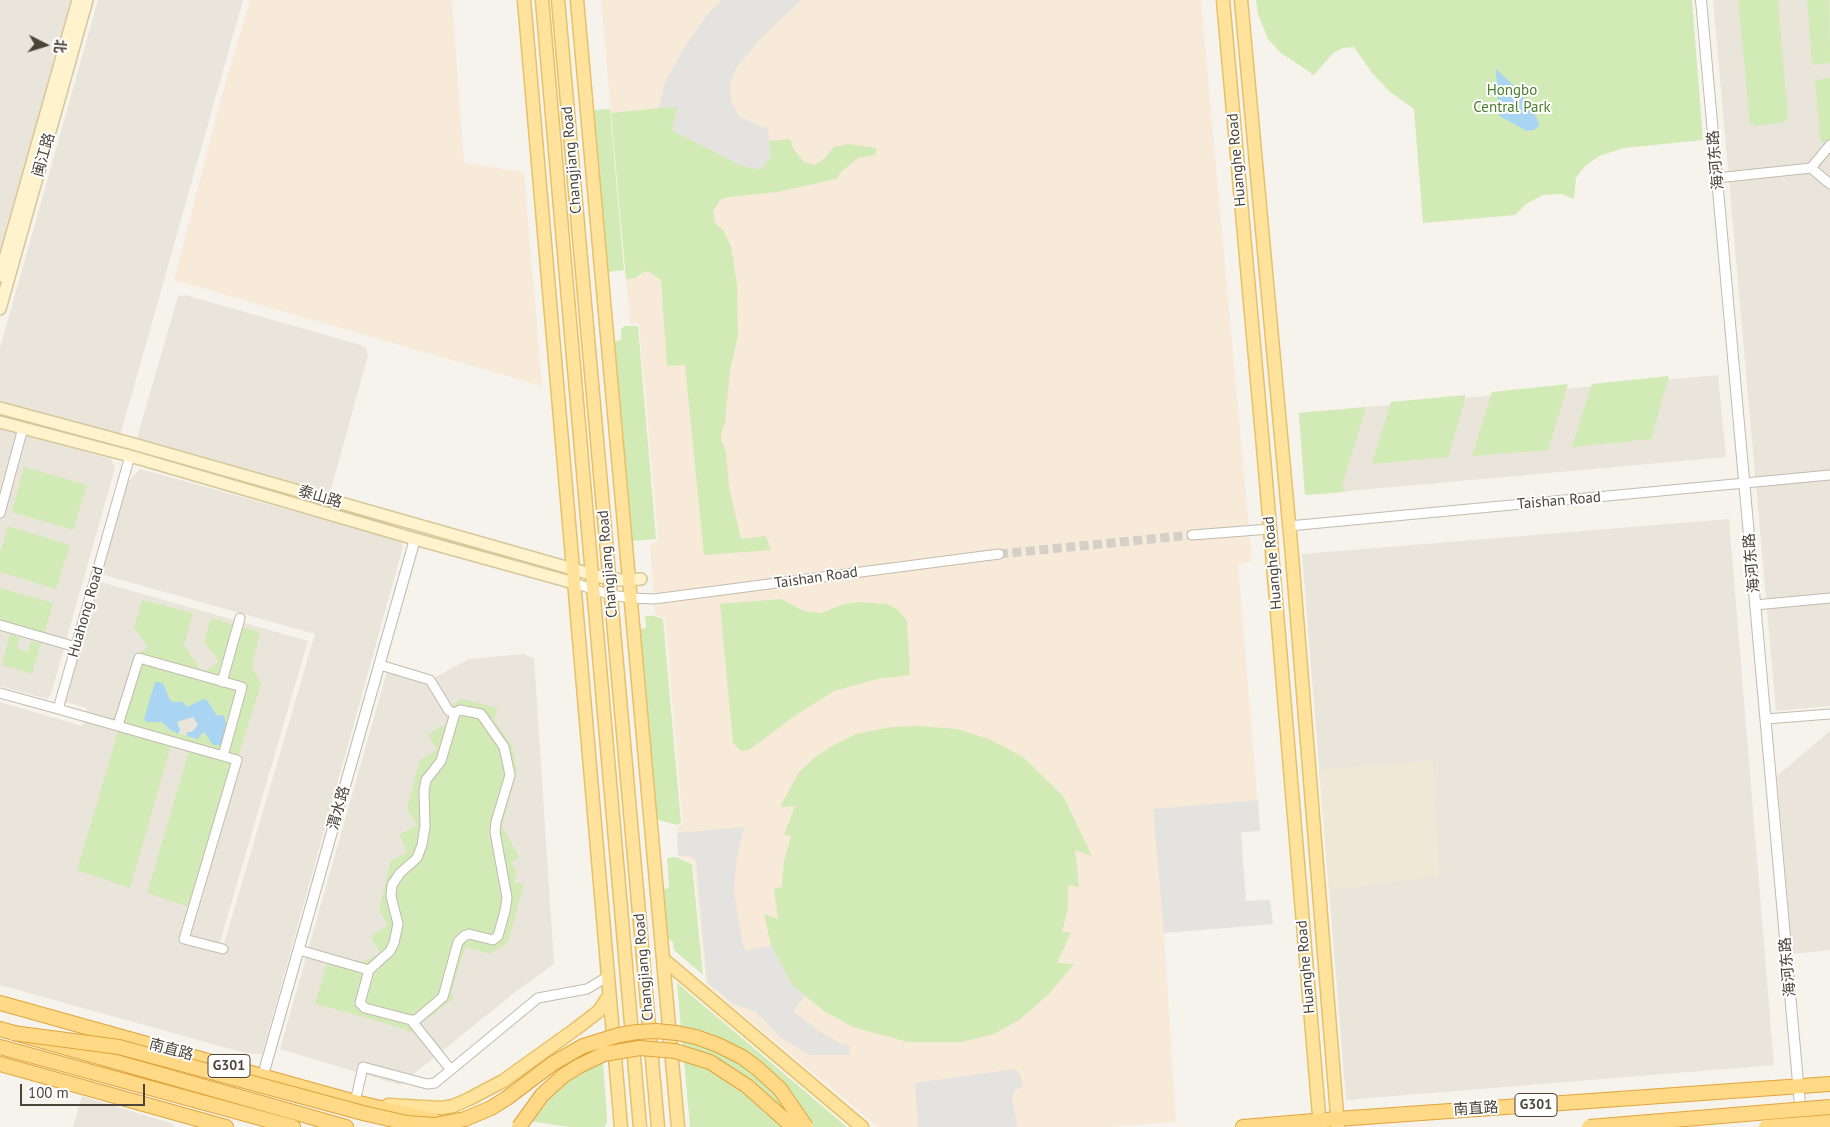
<!DOCTYPE html>
<html>
<head>
<meta charset="utf-8">
<style>
  body { margin:0 }
  #map { position:relative; width:1830px; height:1127px; overflow:hidden; background:#f6f3ec; font-family:"PT Sans","Noto Sans SC",sans-serif }
  canvas { display:block }
  .north { position:absolute; left:20px; top:20px; width:50px; height:50px; -webkit-text-stroke:4px #fff; paint-order:stroke; rotate:95deg; font-size:14px; font-weight:700; line-height:20px; text-align:center; color:#4b4439 }
  .north::after { content:''; display:block; margin:auto; width:18px; height:22px; background:#4b4439; clip-path:polygon(50% 0,100% 100%,50% 72%,0 100%) }
  .scale { position:absolute; left:20px; top:1084px; width:125px; height:22px; box-sizing:border-box; border:2px solid #4b4439; border-top:0; padding-left:6px; font-size:15px; line-height:18px; white-space:nowrap; color:#4b4439; -webkit-text-stroke:4px #fff; paint-order:stroke }
</style>
</head>
<body>
<div id="map">
<canvas width="1830" height="1127"></canvas>
<div class="north">北</div>
<div class="scale">100 m</div>
</div>
<script>
const context = document.querySelector('canvas').getContext('2d');
context.lineJoin = 'round';
function fillPath(path, color) {
  context.fillStyle = color;
  context.fill(path, 'evenodd');
}
function toPath(rows) {
  const path = new Path2D();
  for (const r of rows) {
    path.moveTo(r[0], r[1]);
    for (let i = 2; i < r.length; i += 2) path.lineTo(r[i], r[i + 1]);
  }
  return path;
}
function trace(path, color, width, dash) {
  context.strokeStyle = color;
  context.lineWidth = width;
  context.lineCap = dash ? 'butt' : 'round';
  context.setLineDash(dash || []);
  context.stroke(path);
}
function write(font, color, halo, rows, align = 'center') {
  context.font = font + ' "PT Sans","Noto Sans SC",sans-serif';
  context.lineWidth = 4;
  context.setLineDash([]);
  context.textBaseline = 'middle';
  context.strokeStyle = halo;
  context.fillStyle = color;
  for (const [text, x, y, turn = 0] of rows) {
    context.save();
    context.translate(x, y);
    context.rotate((+turn || 0) * Math.PI / 180);
    context.textAlign = isNaN(turn) ? turn : align;
    if (halo) context.strokeText(text, 0, 0);
    context.fillText(text, 0, 0);
    context.restore();
  }
}
fillPath(toPath([
  [0,0,75,0,0,265],
  [98,0,243,0,120,436,0,405,0,348],
  [1713,0,1830,0,1830,706,1776,711],
  [185,295,361,345,366,348,368,355,330,493,137,438,178,296],
  [1718,375,1726,457,1305,495,1299,413],
  [0,428,111,459,115,468,51,694,47,699,0,686],
  [140,469,395,539,401,542,403,547,262,1054,245,1053,0,985,0,702,82,726,87,708,63,701,97,581,308,641,217,952,221,954,315,634,104,575,101,569,126,484],
  [1729,519,1774,1065,1346,1100,1302,554],
  [523,654,534,658,554,964,518,990,400,1085,280,1049,388,668,430,680,469,659],
  [1830,731,1830,950,1792,954,1777,776],
  [82,1096,170,1123,175,1127,73,1127]
]), '#eae5da');
fillPath(toPath([
  [250,0,452,0,464,163,524,172,542,386,174,280,222,95],
  [601,0,1201,0,1252,561,1238,564,1260,831,1241,832,1246,901,1270,900,1273,924,1164,933,1176,1122,1108,1127,878,1127,706,984,694,863,678,856,677,827,683,824,665,618,655,614,650,546,658,539,639,323,630,324]
]), '#f7ead8');
fillPath(toPath([
  [1433,760,1439,876,1329,890,1319,770]
]), '#efe8d6');
fillPath(toPath([
  [1256,0,1692,0,1703,140,1624,148,1599,156,1585,166,1576,178,1574,199,1561,194,1543,195,1526,204,1515,215,1423,223,1414,109,1390,92,1373,74,1354,47,1343,48,1333,53,1314,75,1281,53,1268,39,1258,14],
  [1738,0,1778,0,1788,118,1784,122,1756,126,1750,123],
  [1807,0,1829,0,1830,63,1812,65],
  [1830,78,1830,139,1823,143,1820,140,1815,80],
  [679,106,672,130,742,166,771,157,769,141,790,139,794,150,804,162,815,165,824,159,834,147,848,144,876,148,876,155,858,158,842,171,836,179,777,192,728,197,720,200,713,211,715,223,724,231,731,247,737,284,738,335,730,370,725,422,721,434,721,440,726,452,729,487,741,539,766,536,771,550,704,555,685,365,667,366,661,280,651,273,645,271,635,278,626,279,611,113],
  [610,109,624,270,607,272,594,110],
  [624,326,638,326,656,539,630,541,615,341,621,340,621,330],
  [1669,376,1651,439,1572,447,1592,384],
  [1568,384,1548,450,1472,456,1492,392],
  [1465,395,1465,399,1448,457,1372,464,1391,402],
  [1366,407,1343,483,1344,492,1305,495,1299,413],
  [24,467,87,485,73,530,12,512],
  [8,526,70,545,56,589,0,572,0,553],
  [0,588,53,603,43,638,0,625],
  [781,599,804,611,822,613,841,605,858,602,888,604,898,610,907,621,910,675,877,679,834,691,796,715,749,750,741,751,733,743,720,604],
  [142,600,193,613,184,645,203,673,219,662,204,642,211,618,260,632,252,667,261,684,237,760,223,756,227,730,203,699,187,707,183,702,173,702,170,700,163,683,147,722,162,722,170,731,198,739,202,733,205,733,223,745,220,759,236,763,193,908,147,893,189,751,171,746,130,888,77,870,118,732,118,725,121,716,117,714,133,658,148,647,134,627],
  [645,616,654,616,663,619,681,823,677,825,655,819,640,629,646,628],
  [10,634,20,638,17,648,28,652,31,641,41,643,32,674,2,665],
  [462,699,497,708,494,720,512,746,517,772,502,826,519,857,511,862,517,872,514,882,524,884,508,942,490,954,465,947,451,993,454,998,409,1033,407,1030,361,1016,315,1004,330,954,362,962,380,953,371,936,388,926,379,909,391,861,408,852,399,835,417,825,407,808,420,760,437,750,428,734,446,724,451,705],
  [919,726,957,729,989,739,1023,757,1063,796,1092,856,1075,850,1079,887,1068,885,1068,908,1062,932,1071,932,1057,963,1074,964,1048,995,1019,1020,994,1034,962,1042,908,1042,853,1027,824,1011,792,985,771,945,764,914,778,919,774,889,782,887,784,861,791,836,784,835,795,806,780,807,799,772,814,758,832,746,856,734,891,727],
  [676,857,692,864,703,975,674,950,673,942,667,938,664,889,669,888,667,858],
  [677,983,847,1127,690,1127],
  [603,1063,607,1116,607,1123,604,1127,570,1127,529,1121,554,1090,586,1068]
]), '#d2eab5');
fillPath(toPath([
  [721,0,801,0,759,40,737,67,730,83,731,101,740,117,759,126,768,128,771,157,760,170,742,166,672,130,678,107,659,108,664,85,682,51,707,15],
  [1258,800,1260,831,1241,832,1246,901,1270,900,1273,924,1164,933,1153,809],
  [744,827,736,862,734,893,742,942,746,951,771,945,792,985,805,996,793,1011,818,1030,841,1044,850,1046,849,1055,810,1055,780,1037,756,1012,732,1003,707,982,696,861,690,856,678,856,677,833],
  [1015,1069,1020,1074,1023,1087,1015,1090,1012,1097,1017,1127,918,1127,915,1083]
]), '#e5e3e0');
fillPath(toPath([
  [1496,69,1513,85,1529,104,1539,123,1538,127,1534,130,1527,131,1499,116],
  [155,682,163,683,170,700,173,702,183,702,187,707,203,699,207,700,217,716,224,715,227,730,223,745,213,745,205,733,202,733,198,739,187,736,187,732,192,732,198,725,193,717,177,722,180,730,178,734,170,730,162,722,147,722,144,719]
]), '#a9d4f2');
trace(toPath([
  [999,554,1192,535]
]), '#d4d0c8', 9, [9, 4.5]);
const minor = toPath([
  [1830,145,1811,168,1830,184],
  [1717,178,1811,168],
  [0,513,23,428],
  [1289,526,1830,475],
  [1192,535,1270,529],
  [574,583,611,595,631,598,654,599,999,554],
  [1755,605,1830,598],
  [0,625,76,647],
  [380,665,430,680,449,711,455,713],
  [222,682,240,618],
  [0,693,58,709,130,456],
  [58,709,223,756,242,687,139,658,118,725],
  [460,710,481,714,504,747,510,775,496,822,495,832,507,898,505,911,498,936,493,940,469,934,464,936,458,942,443,997,416,1020,411,1020,365,1008,360,1003,369,970,390,951,394,943,398,924,391,896,392,885,400,873,417,858,422,845,425,826,424,791,426,780,441,761,455,713,460,710],
  [1766,719,1830,714],
  [223,756,237,760,184,939,223,949],
  [299,950,369,970],
  [411,1020,451,1070],
  [355,1102,363,1067,427,1084,435,1083,538,998,587,989,607,977]
]);
const tertiary = toPath([
  [1701,0,1802,1127],
  [263,1075,415,539]
]);
const secondary = toPath([
  [0,276,78,0],
  [0,309,87,0],
  [0,408,130,443,601,577,621,580,641,579],
  [0,422,130,456,415,539,574,583]
]);
const primary = toPath([
  [524,0,621,1127],
  [542,0,640,1127],
  [558,0,658,1127],
  [577,0,678,1127],
  [1223,0,1265,469,1320,1127],
  [1241,0,1292,556,1338,1127],
  [663,959,862,1127],
  [388,1105,441,1108,453,1106,469,1099,503,1081,577,1028,599,1011,608,997]
]);
const trunk = toPath([
  [0,1003,355,1102,436,1121],
  [0,1029,346,1127],
  [0,1047,293,1127],
  [0,1064,226,1127],
  [1243,1127,1337,1119,1830,1084]
]);
trace(minor, '#c2bbae', 11);
trace(tertiary, '#c2bbae', 12);
trace(secondary, '#d6c79b', 14);
trace(primary, '#e6c16a', 15);
trace(trunk, '#e0a43c', 16);
trace(minor, '#fff', 9);
trace(tertiary, '#fff', 10);
trace(secondary, '#fff3cd', 11);
trace(primary, '#ffe39c', 12);
trace(trunk, '#ffd985', 14);
const trunkBridge = toPath([
  [13,1033,119,1047,363,1113,407,1123,434,1125,465,1119,491,1108,507,1098,552,1064,583,1046,619,1035,637,1032,656,1031,677,1033,696,1037,718,1045,742,1057,757,1068,780,1089,806,1127],
  [519,1127,542,1095,563,1076,579,1066,604,1054,640,1048,675,1051,710,1062,747,1086,793,1127],
  [1589,1127,1830,1107],
  [1766,1127,1830,1122]
]);
trace(trunkBridge, '#e0a43c', 16, []);
trace(trunkBridge, '#ffd985', 14);
for (const [x, y, w] of [
  [229,1066,42],
  [1536,1105,42]
]) {
  const box = new Path2D();
  box.roundRect(x - w / 2, y - 11.5, w, 23, 4);
  context.fillStyle = '#fff';
  context.fill(box);
  trace(box, '#4b4439', 1);
}
write('bold 14px', '#4b4439', null, [
  ["G301",229,1066],
  ["G301",1536,1105]
]);
write('15px', '#4a7f2a', '#fff', [
  ["Hongbo",1512,91],
  ["Central Park",1512,108]
]);
write('15px', '#4b4439', '#fff', [
  ["闽江路",44,155,-74],
  ["Changjiang Road",572,160,-95],
  ["Huanghe Road",1237,160,-95],
  ["海河东路",1716,160,-95],
  ["泰山路",320,497,16],
  ["Taishan Road",1559,501,-5],
  ["Huanghe Road",1273,563,-95],
  ["海河东路",1752,563,-95],
  ["Changjiang Road",608,564,-95],
  ["Taishan Road",816,578,-8],
  ["Huahong Road",86,612,-74],
  ["渭水路",339,808,-74],
  ["Changjiang Road",644,967,-95],
  ["Huanghe Road",1306,967,-95],
  ["海河东路",1788,967,-95],
  ["南直路",171,1050,15],
  ["南直路",1476,1109,-4]
]);
</script>
</body>
</html>
